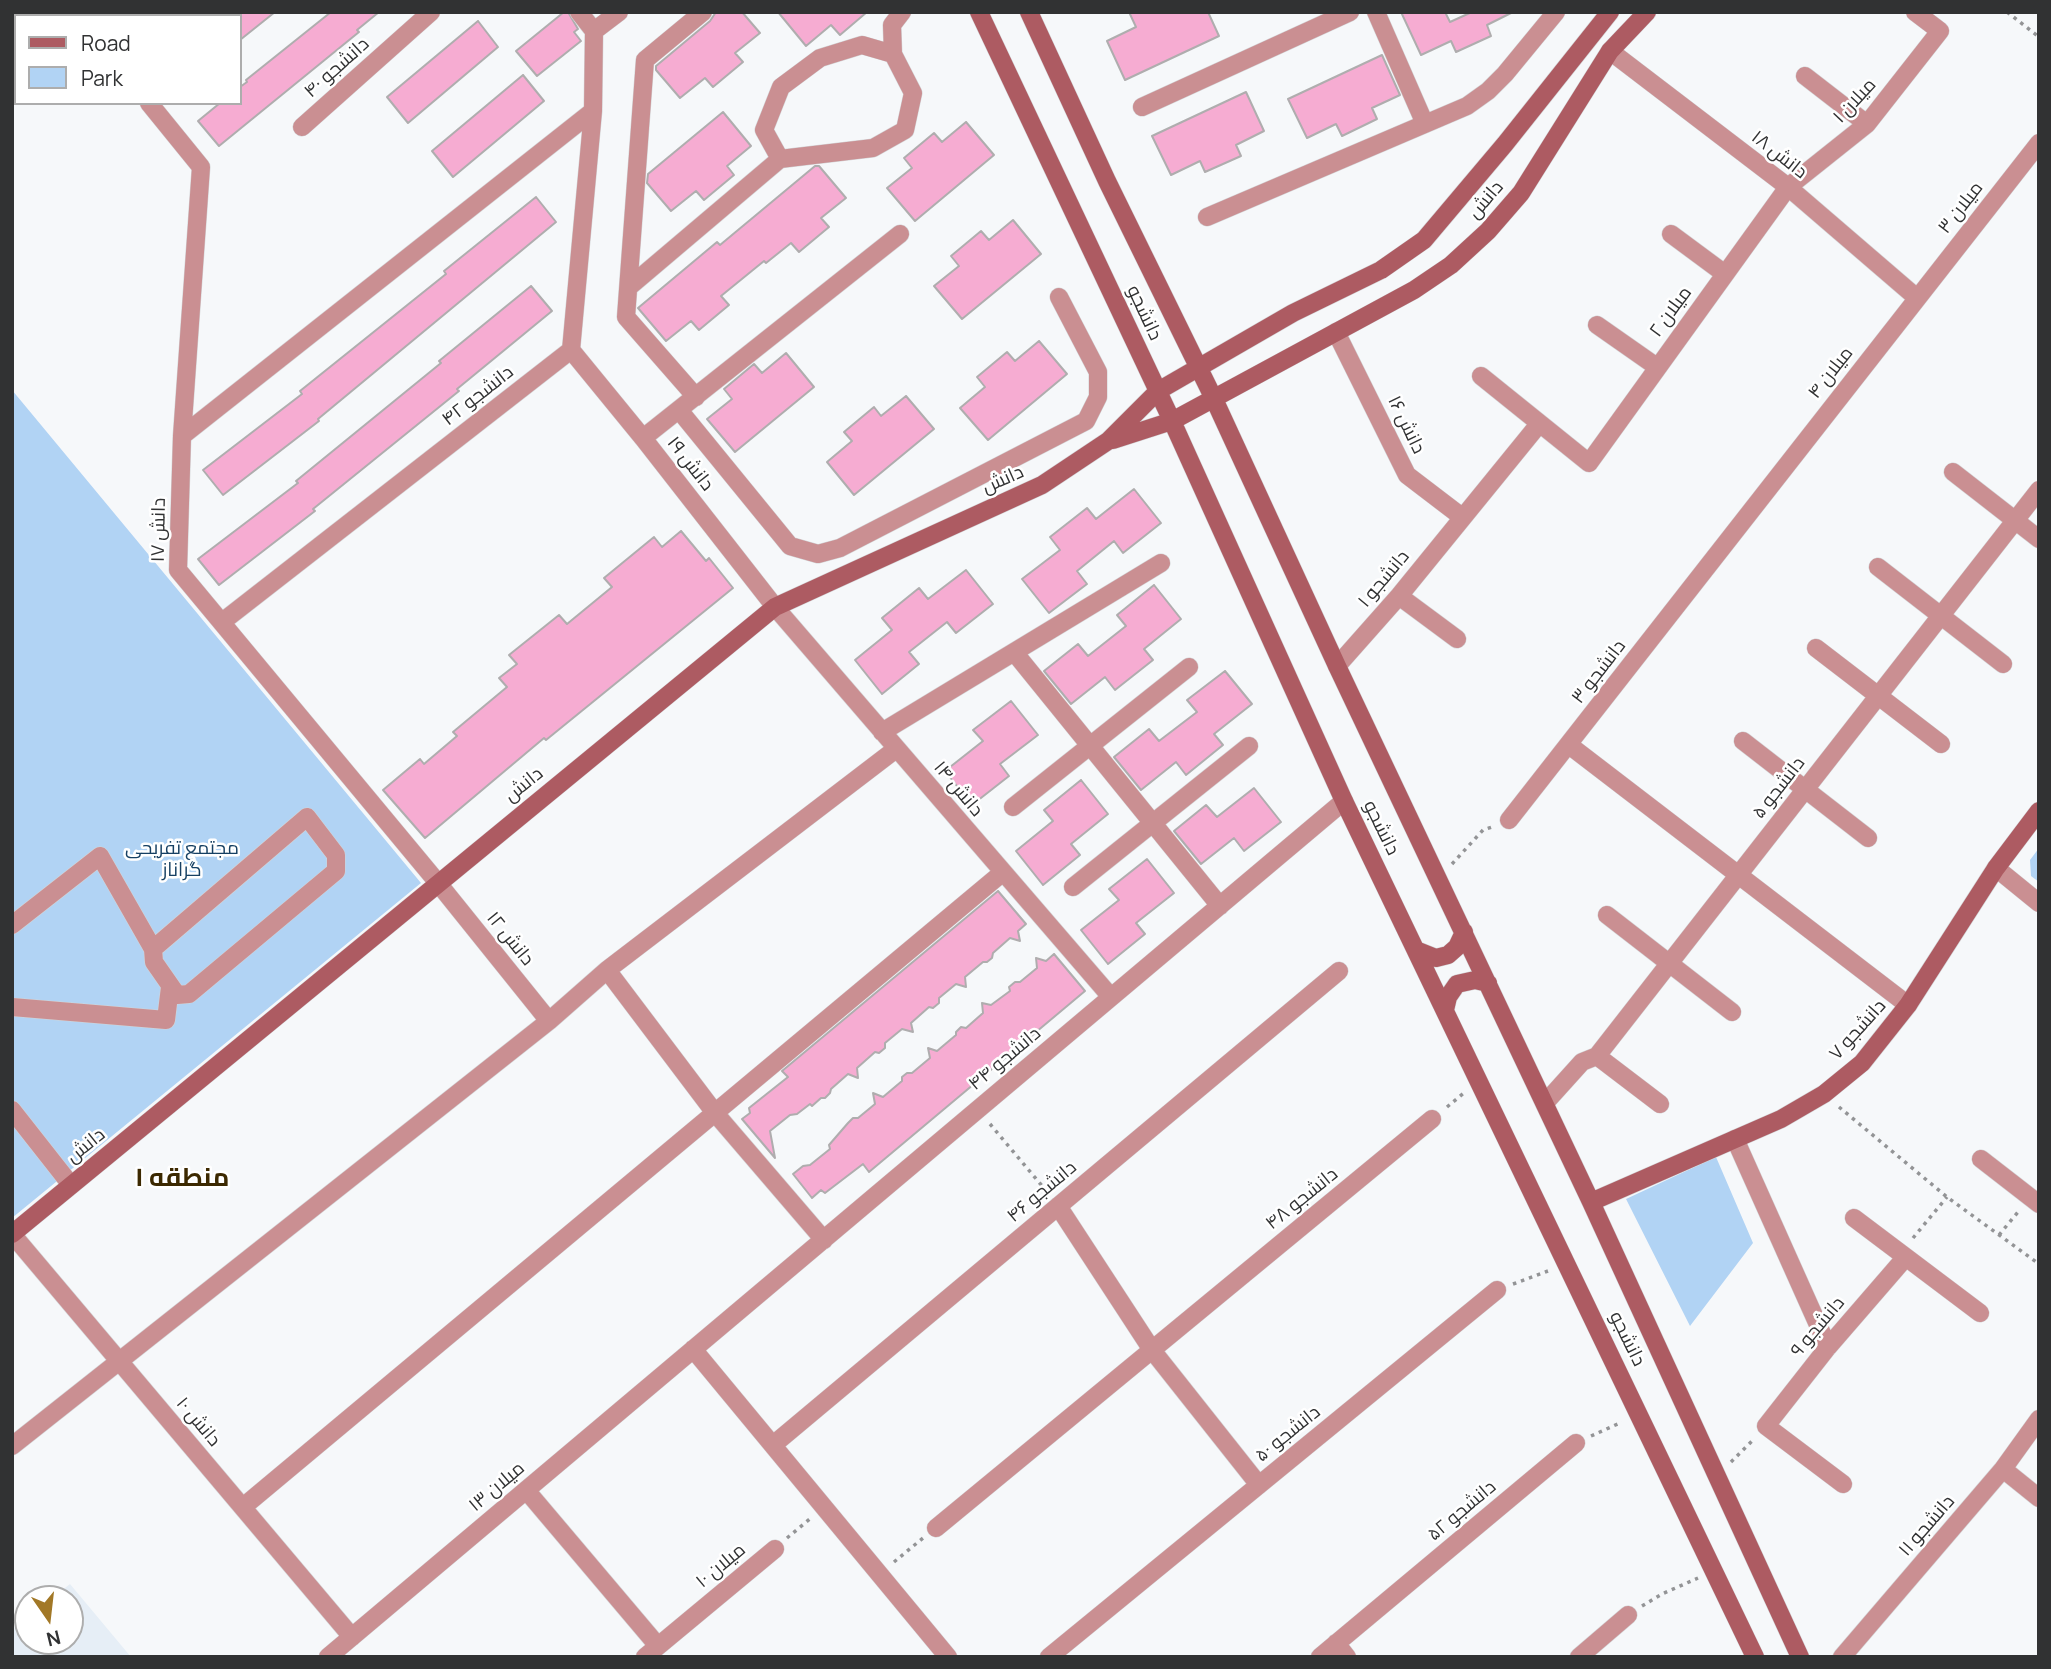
<!DOCTYPE html>
<html>
<head>
<meta charset="utf-8">
<style>
  body { margin:0 }
  #map { position:relative; width:2051px; height:1669px; overflow:hidden; background:#f6f8fa; font-family:Manrope,sans-serif }
  canvas { display:block }
  .frame { position:absolute; inset:0; border:14px solid #313233; pointer-events:none }
  .legend { position:absolute; left:14px; top:14px; width:228px; height:91px; box-sizing:border-box; background:#fff; border:2px solid #adadad; margin:0; padding:9px 12px; list-style:none; font-size:21px; color:#313233 }
  .legend li { display:flex; align-items:center; gap:14px; height:35px }
  .legend b { width:35px; border:2px solid #adadad }
  .north { position:absolute; left:14px; top:1585px; width:70px; height:70px; box-sizing:border-box; background:#fff; border:2px solid #adadad; border-radius:50%; rotate:166deg; font-size:19px; font-weight:700; line-height:28px; text-align:center; color:#313233 }
  .north::after { content:''; display:block; margin:auto; width:24px; height:32px; background:#a27827; clip-path:polygon(50% 0,100% 100%,50% 72%,0 100%) }
</style>
</head>
<body>
<div id="map">
<canvas width="2051" height="1669"></canvas>
<div class="frame"></div>
<ul class="legend">
<li><b style="height:9px;background:#ad5b62"></b>Road</li>
<li><b style="height:19px;background:#b1d3f4"></b>Park</li>
</ul>
<div class="north">N</div>
</div>
<script>
const context = document.querySelector('canvas').getContext('2d');
context.lineJoin = 'round';
function fillPath(path, color) {
  context.fillStyle = color;
  context.fill(path, 'evenodd');
}
function toPath(rows) {
  const path = new Path2D();
  for (const r of rows) {
    path.moveTo(r[0], r[1]);
    for (let i = 2; i < r.length; i += 2) path.lineTo(r[i], r[i + 1]);
  }
  return path;
}
function trace(path, color, width, dash) {
  context.strokeStyle = color;
  context.lineWidth = width;
  context.lineCap = dash ? 'butt' : 'round';
  context.setLineDash(dash || []);
  context.stroke(path);
}
function write(font, color, halo, rows, align = 'center') {
  context.font = font + ' Manrope,Cairo,sans-serif';
  context.lineWidth = 5;
  context.setLineDash([]);
  context.textBaseline = 'middle';
  context.strokeStyle = halo;
  context.fillStyle = color;
  for (const [text, x, y, turn = 0] of rows) {
    context.save();
    context.translate(x, y);
    context.rotate((+turn || 0) * Math.PI / 180);
    context.textAlign = isNaN(turn) ? turn : align;
    if (halo) context.strokeText(text, 0, 0);
    context.fillText(text, 0, 0);
    context.restore();
  }
}
fillPath(toPath([
  [70,1584,131,1657,12,1657,12,1630,28,1618,28,1641,70,1641,70,1599,51,1599]
]), '#e6eef6');
fillPath(toPath([
  [12,390,421,883,12,1218],
  [2039,848,2039,882,2031,876,2030,860],
  [1716,1157,1753,1243,1690,1326,1626,1199]
]), '#b1d3f4');
const building = toPath([
  [240,12,275,12,240,40,240,12],
  [331,12,379,12,357,30,359,32,219,146,198,121,220,103,240,103,240,87,247,82,246,80,331,12],
  [564,12,568,12,578,29,574,32,581,41,537,76,516,51,564,12],
  [716,12,742,12,760,33,735,53,743,62,713,87,705,78,680,98,656,70,656,66,710,21,716,12],
  [778,12,867,12,840,35,831,25,806,46,778,12],
  [1129,12,1208,12,1219,36,1125,80,1107,41,1136,27,1129,12],
  [1401,12,1445,12,1450,22,1472,12,1513,12,1487,25,1491,36,1456,52,1451,41,1421,55,1401,12],
  [478,21,498,47,408,123,387,97,478,21],
  [1382,55,1400,95,1372,108,1377,119,1342,136,1336,124,1307,138,1288,99,1382,55],
  [523,75,544,101,453,177,432,151,523,75],
  [1246,92,1264,131,1236,145,1241,156,1205,172,1200,161,1171,175,1152,136,1246,92],
  [723,112,751,146,727,166,734,175,704,200,696,191,671,211,647,183,648,174,723,112],
  [966,122,994,155,915,221,887,188,912,168,904,158,934,133,942,142,966,122],
  [815,166,819,166,846,198,821,218,829,227,799,252,791,243,766,263,764,261,721,296,729,305,699,330,691,321,666,341,638,308,717,242,720,245,815,166],
  [536,197,556,222,318,419,319,421,223,495,203,470,302,394,300,391,446,274,444,271,536,197],
  [1013,220,1041,254,962,319,934,286,959,266,951,256,981,231,989,240,1013,220],
  [531,286,552,311,457,389,459,391,313,509,315,511,219,585,198,559,298,483,296,481,441,363,439,361,531,286],
  [1039,341,1067,374,988,440,960,408,985,387,977,377,1007,352,1015,361,1039,341],
  [786,353,814,387,735,452,707,419,732,399,724,389,754,364,762,373,786,353],
  [906,396,934,429,854,495,827,462,852,441,844,432,874,407,881,416,906,396],
  [1134,489,1161,523,1123,553,1114,541,1077,571,1087,584,1049,613,1022,579,1060,550,1050,537,1087,508,1096,519,1134,489],
  [681,531,706,561,709,558,733,588,546,740,544,738,425,838,383,790,420,759,424,764,457,736,453,732,507,687,499,678,517,664,509,655,559,615,567,624,595,601,612,587,604,578,654,537,662,547,681,531],
  [966,570,993,604,956,633,947,622,909,652,919,664,882,694,855,660,892,630,882,618,919,588,928,599,966,570],
  [1154,585,1181,619,1144,649,1153,660,1115,690,1105,677,1071,704,1044,671,1078,644,1088,656,1126,626,1117,615,1154,585],
  [1225,671,1252,704,1214,734,1223,745,1186,775,1176,762,1141,790,1114,757,1149,729,1159,741,1197,712,1187,700,1225,671],
  [1011,701,1038,735,1000,764,1009,776,972,805,945,771,983,741,973,730,1011,701],
  [1081,780,1108,814,1071,844,1080,855,1043,885,1016,851,1053,821,1044,810,1081,780],
  [1254,788,1281,822,1244,851,1234,838,1201,864,1174,831,1206,805,1217,817,1254,788],
  [1147,859,1174,893,1136,923,1145,934,1108,964,1081,930,1119,900,1109,889,1147,859],
  [998,891,1026,924,1018,931,1020,941,1010,938,993,953,992,958,987,962,983,962,965,977,966,987,956,984,939,998,939,1003,933,1008,929,1007,911,1023,913,1032,902,1029,885,1043,885,1048,879,1053,875,1052,857,1068,858,1078,848,1074,831,1089,830,1093,825,1098,821,1098,812,1106,810,1104,797,1114,790,1115,770,1131,775,1158,742,1119,750,1113,749,1108,788,1077,782,1071,998,891],
  [1054,954,1085,991,869,1172,863,1164,825,1193,821,1190,812,1198,793,1174,803,1166,810,1165,830,1149,829,1145,848,1123,853,1118,858,1118,875,1104,873,1093,883,1097,902,1081,902,1077,907,1073,912,1073,930,1058,928,1048,937,1051,956,1035,956,1032,961,1027,966,1028,983,1013,982,1003,991,1005,1010,991,1009,987,1015,982,1020,982,1037,968,1036,958,1046,961,1054,954]
]);
fillPath(building, '#f6acd2');
trace(building, '#afadae', 2);
const street = toPath([
  [75,12,77,16],
  [579,12,594,31],
  [1376,12,1425,124],
  [159,16,163,12],
  [1610,51,1788,187,1917,298],
  [893,54,892,25,902,12],
  [1805,76,1867,124],
  [149,103,201,167,182,436,178,570,438,883,549,1021],
  [1142,107,1350,12],
  [302,127,431,12],
  [1207,217,1467,106,1488,91,1505,74,1556,12],
  [1671,234,1725,274],
  [629,287,780,159,873,148,905,130,913,93,893,54,862,45,820,58,781,87,764,130,780,159],
  [1597,325,1657,367],
  [1336,332,1407,475,1462,517],
  [571,350,643,438,775,607,1111,997],
  [1481,376,1589,463,1788,187,1867,124,1940,31,1915,12],
  [696,397,626,317,645,60,703,12],
  [679,410,790,546,818,554,840,548,1086,421,1098,397,1098,372,1059,297],
  [182,436,593,111],
  [643,438,900,234],
  [1953,472,2039,539],
  [1878,567,2003,664],
  [1399,596,1457,639],
  [222,622,571,350,593,111,594,31,619,12],
  [1816,648,1941,744],
  [1014,652,1220,906],
  [1337,666,1399,596,1539,424],
  [882,732,1161,563],
  [1743,741,1868,838],
  [1569,745,1908,1005],
  [1013,807,1189,667],
  [1509,820,2039,143],
  [1996,868,2039,903],
  [1073,887,1249,746],
  [1607,915,1732,1012],
  [12,925,100,856,153,949,154,962,177,995,189,994,336,871,336,855,307,817,153,949],
  [607,970,715,1113,824,1240],
  [12,1007,166,1020,170,987],
  [1597,1056,1660,1104],
  [1545,1103,1582,1062,1597,1056,2039,490],
  [12,1110,71,1185],
  [1735,1139,1828,1347],
  [1981,1159,2039,1204],
  [1058,1206,1152,1350,1259,1485],
  [1854,1218,1980,1313],
  [12,1234,352,1637],
  [693,1349,948,1657],
  [773,1445,1339,971],
  [12,1446,549,1021,607,970,896,749],
  [2003,1469,2039,1498],
  [1843,1484,1766,1426,1828,1347,1905,1258],
  [526,1490,658,1646],
  [243,1507,1002,873],
  [936,1528,1432,1119],
  [1336,1643,1347,1657],
  [328,1657,1344,801],
  [645,1657,775,1549],
  [1049,1657,1497,1290],
  [1320,1657,1576,1443],
  [1579,1657,1628,1615],
  [1842,1657,2003,1469,2039,1419]
]);
const secondary = toPath([
  [979,12,1172,421,1344,801,1755,1657],
  [1029,12,1107,181,1214,399,1337,666,1591,1202,1800,1657],
  [1113,440,1172,421,1414,290,1451,265,1488,231,1521,193,1610,51,1647,12],
  [1416,950,1436,958,1448,955,1457,947,1464,932],
  [1445,1010,1448,997,1457,984,1475,980,1488,983],
  [1591,1202,1781,1119,1824,1094,1862,1063,1908,1005,1996,868,2039,811],
  [12,1234,775,607,1042,485,1108,441,1158,391,1293,313,1381,270,1424,240,1505,144,1610,12]
]);
trace(street, '#d3d4d6', 19);
trace(secondary, '#d3d4d6', 19);
trace(toPath([
  [2007,12,2039,37],
  [1452,864,1483,830,1492,827],
  [1447,1107,1465,1092],
  [1839,1107,1947,1197,2039,1264],
  [990,1124,1048,1193],
  [1999,1235,2018,1212],
  [1913,1238,1947,1197],
  [1513,1284,1548,1271],
  [1591,1436,1622,1422],
  [1731,1462,1755,1438],
  [787,1538,811,1518],
  [894,1562,923,1538],
  [1642,1606,1662,1594,1698,1578]
]), '#939496', 3.5, [3.5, 5]);
trace(street, '#ca8f92', 18);
trace(secondary, '#ad5b62', 18);
write('19px', '#313233', '#fff', [
  ["دانشجو ۴۰",337,68,-42],
  ["میلان ۱",1855,101,-47],
  ["دانش ۱۸",1779,155,38],
  ["دانش",1486,200,-49],
  ["میلان ۳",1961,208,-52],
  ["میلان ۲",1671,312,-54],
  ["دانشجو",1144,313,65],
  ["میلان ۴",1831,373,-52],
  ["دانشجو ۴۲",478,396,-38],
  ["دانش ۱۶",1406,425,64],
  ["دانش ۱۹",690,464,52],
  ["دانش",1003,480,-24],
  ["دانش ۱۷",159,530,-89],
  ["دانشجو ۱",1384,579,-50],
  ["دانشجو ۳",1599,672,-52],
  ["دانش",524,785,-39],
  ["دانشجو ۵",1779,788,-52],
  ["دانش ۱۴",958,789,50],
  ["دانشجو",1381,828,64],
  ["دانش ۱۲",510,939,51],
  ["دانشجو ۷",1858,1030,-48],
  ["دانشجو ۴۴",1005,1059,-40],
  ["دانش",86,1146,-39],
  ["دانشجو ۴۶",1042,1192,-40],
  ["دانشجو ۴۸",1302,1199,-39],
  ["دانشجو ۹",1818,1327,-50],
  ["دانشجو",1627,1339,64],
  ["دانش ۱۰",198,1422,50],
  ["دانشجو ۵۰",1288,1434,-39],
  ["میلان ۱۳",497,1487,-40],
  ["دانشجو ۵۲",1462,1511,-40],
  ["دانشجو ۱۱",1927,1526,-49],
  ["میلان ۱۰",721,1566,-40]
]);
write('19px', '#164063', '#fff', [
  ["مجتمع تفریحی",182,849],
  ["گراناز",182,871]
]);
write('bold 26px', '#3c2901', '#fff', [
  ["منطقه ۱",182,1179]
]);
</script>
</body>
</html>
